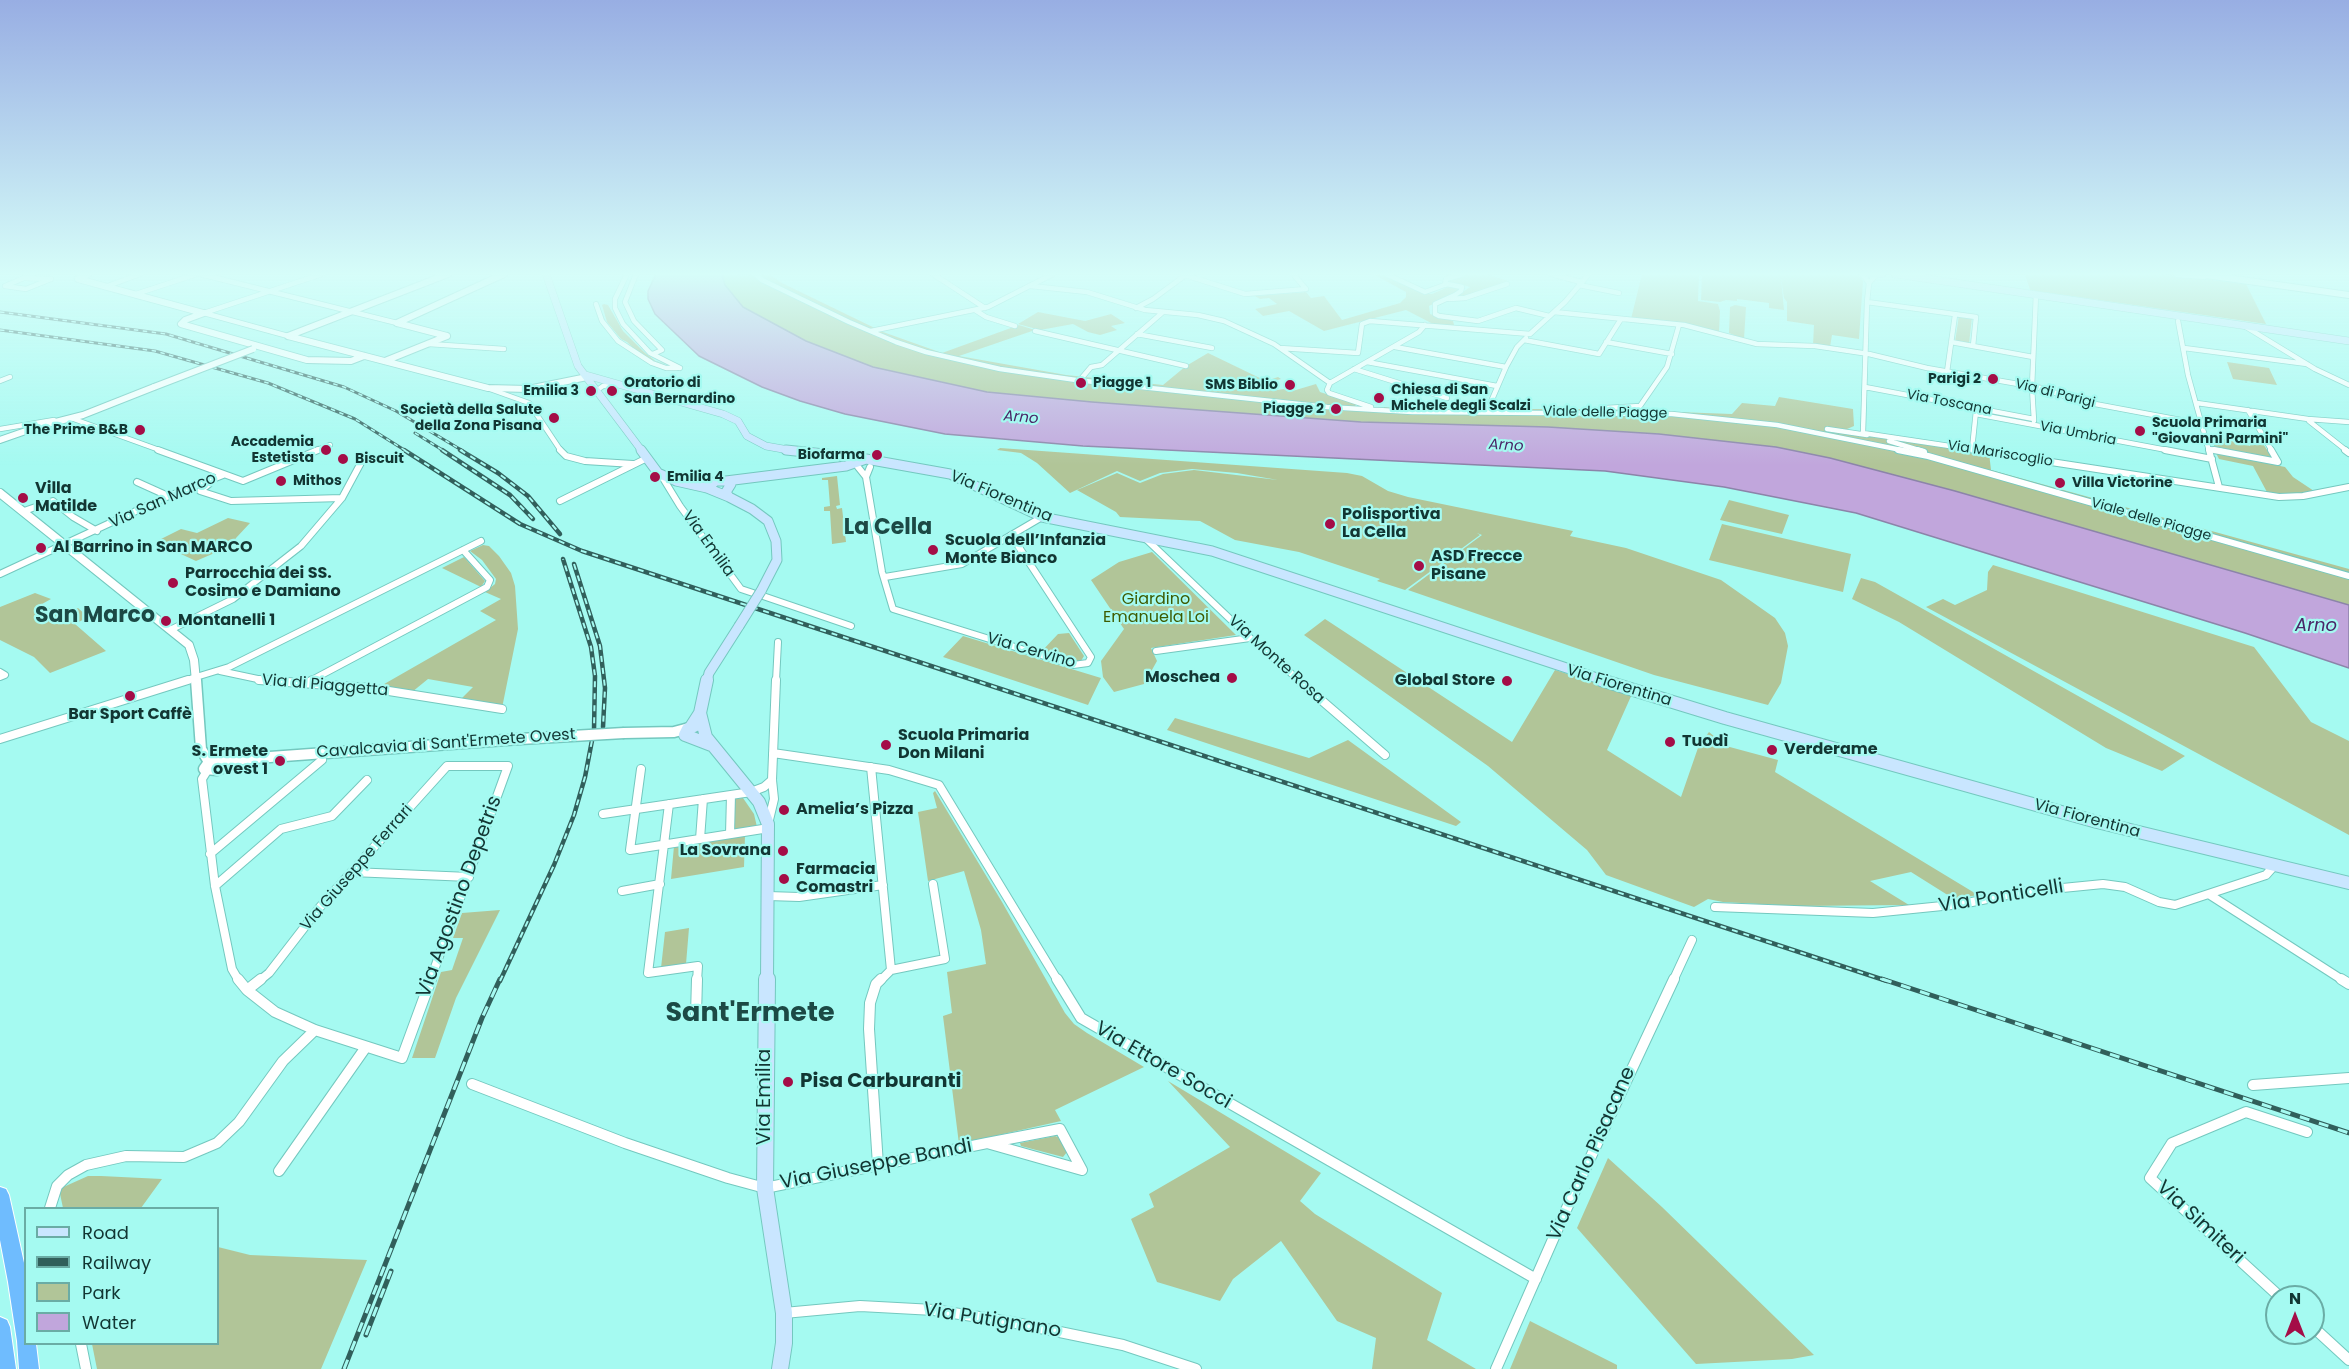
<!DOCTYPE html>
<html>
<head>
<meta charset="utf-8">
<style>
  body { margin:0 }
  #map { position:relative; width:2349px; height:1369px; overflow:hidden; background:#a5faf1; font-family:Poppins,sans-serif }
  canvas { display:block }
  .legend { position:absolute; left:24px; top:1207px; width:195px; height:138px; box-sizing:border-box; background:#a5faf1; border:2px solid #6aaca5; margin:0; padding:8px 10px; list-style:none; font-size:18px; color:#123633 }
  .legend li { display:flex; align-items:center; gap:12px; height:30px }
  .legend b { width:30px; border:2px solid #6aaca5 }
  .north { position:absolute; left:2265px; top:1285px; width:60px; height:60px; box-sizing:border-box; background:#a5faf1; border:2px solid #6aaca5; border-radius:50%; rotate:0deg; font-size:16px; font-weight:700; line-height:24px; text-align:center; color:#123633 }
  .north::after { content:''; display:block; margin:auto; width:21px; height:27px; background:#a40d47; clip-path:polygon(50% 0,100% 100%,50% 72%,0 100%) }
</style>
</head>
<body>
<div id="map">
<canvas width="2349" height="1369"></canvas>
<ul class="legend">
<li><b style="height:8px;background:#c9e6ff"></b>Road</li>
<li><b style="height:8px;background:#315f5b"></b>Railway</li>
<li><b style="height:16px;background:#b1c598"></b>Park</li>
<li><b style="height:16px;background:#c1a6dc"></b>Water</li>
</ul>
<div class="north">N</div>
</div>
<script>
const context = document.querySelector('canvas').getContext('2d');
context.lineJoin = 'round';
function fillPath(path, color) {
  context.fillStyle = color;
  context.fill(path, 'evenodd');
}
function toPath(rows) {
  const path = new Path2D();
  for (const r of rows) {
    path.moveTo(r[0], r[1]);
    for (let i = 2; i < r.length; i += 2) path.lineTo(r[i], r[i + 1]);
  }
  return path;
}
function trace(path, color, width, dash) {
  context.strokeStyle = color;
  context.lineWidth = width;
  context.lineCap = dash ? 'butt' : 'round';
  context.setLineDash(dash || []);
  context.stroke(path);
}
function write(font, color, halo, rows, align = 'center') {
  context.font = font + ' Poppins,sans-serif';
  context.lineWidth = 4.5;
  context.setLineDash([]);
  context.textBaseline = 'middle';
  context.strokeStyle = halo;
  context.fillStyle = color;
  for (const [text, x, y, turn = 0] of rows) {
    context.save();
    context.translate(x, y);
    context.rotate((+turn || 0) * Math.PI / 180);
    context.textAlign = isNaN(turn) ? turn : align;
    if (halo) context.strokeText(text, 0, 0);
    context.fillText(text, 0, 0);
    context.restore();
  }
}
fillPath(toPath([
  [722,274,737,274,737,276,769,274,782,283,883,332,942,353,1019,325,1035,330,959,356,1066,375,1163,385,1186,366,1208,353,1266,381,1278,377,1281,379,1273,381,1280,386,1275,388,1277,390,1284,389,1289,392,1316,384,1320,392,1357,404,1353,408,1382,411,1384,407,1393,408,1405,400,1421,405,1417,409,1594,409,1732,414,1742,403,1775,406,1779,397,1853,409,1854,426,1847,429,1855,434,1989,453,1991,470,2349,569,2349,605,1955,491,1830,458,1776,447,1659,434,1548,427,1361,422,1092,402,987,392,873,367,806,341,743,307,725,285],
  [1373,274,1382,274,1423,293,1432,294,1450,286,1458,288,1458,291,1448,297,1429,306,1430,314,1453,321,1454,325,1435,325,1406,310,1324,331,1289,311,1263,316,1255,309,1277,304,1269,298,1260,299,1255,296,1306,292,1311,298,1324,296,1342,320,1400,303,1406,297,1406,292],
  [1467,274,1485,274,1509,281,1465,297,1455,297,1470,287,1447,281],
  [1642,274,1699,274,1698,301,1718,304,1720,311,1719,332,1631,319],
  [1702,274,1858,274,1863,281,1859,339,1832,335,1830,347,1813,345,1814,325,1787,321,1787,302,1784,298,1781,278,1784,310,1769,308,1769,303,1737,299,1737,301,1726,300,1720,302,1701,300],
  [2025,274,2161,274,2246,284,2266,324,2030,290],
  [604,304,608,305,623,331,645,353,657,362,674,366,644,358,627,342,621,339,607,322,602,305],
  [1735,305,1746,307,1744,339,1729,333,1730,307],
  [1038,312,1085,321,1111,314,1125,323,1111,326,1117,330,1100,335,1088,332,1073,324,1040,330,1018,324],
  [1959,315,1972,317,1969,344,1955,342],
  [2227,362,2269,368,2277,385,2233,379],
  [2256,433,2273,459,2215,449,2212,436,2250,446],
  [1000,448,1347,473,1362,476,1388,491,1408,497,1573,531,1570,536,1626,548,1721,580,1775,618,1785,633,1788,646,1781,683,1768,705,1654,675,1408,590,1482,535,1477,533,1480,535,1405,590,1377,581,1380,579,1299,552,1235,540,1200,521,1120,517,1116,512,1077,490,1117,473,1140,483,1163,474,1194,470,1278,480,1237,473,1192,469,1160,473,1140,481,1117,471,1070,493,1037,463,1021,453,997,450],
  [2216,453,2285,467,2293,477,2314,491,2297,496,2268,494,2253,466,2219,459],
  [837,476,840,505,836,506,837,509,842,508,846,542,832,544,830,511,824,511,824,507,830,506,828,480,822,480,822,478],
  [1729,500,1789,515,1782,534,1720,520],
  [228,518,250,523,236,538,233,545,196,561,155,542,181,529,197,533],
  [1722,524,1851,554,1843,592,1709,560],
  [483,545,489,546,499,556,511,573,515,586,518,629,502,708,459,701,473,687,428,679,412,692,379,687,496,620,480,611,501,599,485,592,495,584,496,579,482,560,470,551],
  [1152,552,1236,635,1151,648,1157,661,1144,684,1114,692,1103,677,1101,661,1124,629,1091,580,1119,562],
  [464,557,485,581,481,587,442,568],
  [1993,565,2254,647,2311,722,2349,741,2349,835,1926,607,1943,599,1955,605,1987,590,1988,572],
  [1861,578,1875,582,2185,756,2162,771,2106,748,1899,622,1852,599],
  [35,593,51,599,42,604,61,615,78,608,88,617,75,624,106,651,50,673,34,657,0,640,0,607],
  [1325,619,1512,742,1555,670,1632,694,1607,750,1681,797,1699,745,1709,732,1726,746,1778,760,1775,772,1978,895,1954,899,1911,872,1870,881,1909,905,1796,906,1723,902,1708,899,1694,907,1606,875,1587,850,1488,766,1304,635],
  [1069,633,1084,656,1081,661,1070,661,1041,652,1058,634],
  [963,636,1101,678,1088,705,943,657],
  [1175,718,1309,758,1348,740,1461,822,1456,826,1167,730],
  [935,791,1002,902,1065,1013,1074,1024,1087,1033,1144,1067,1055,1110,1061,1121,959,1144,943,1016,952,1013,947,972,986,964,981,930,964,871,928,881,918,812,937,808,933,793],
  [743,798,754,814,757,827,734,831,734,799],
  [745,835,744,867,671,879,674,846],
  [500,910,456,998,435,1058,412,1058,441,972,452,970,463,938,453,938,462,913],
  [689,928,686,964,661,968,665,932],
  [1168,1081,1321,1173,1300,1201,1315,1214,1442,1293,1427,1340,1476,1369,1372,1369,1376,1338,1337,1321,1281,1241,1233,1279,1220,1301,1157,1282,1131,1219,1154,1207,1149,1194,1230,1147],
  [1055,1136,1058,1137,1067,1152,1063,1157,1021,1146,1020,1143],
  [1608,1158,1662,1207,1814,1355,1792,1359,1696,1364,1577,1228],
  [88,1176,101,1176,162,1179,141,1208,63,1208,59,1189],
  [218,1247,250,1255,367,1260,321,1369,97,1369,92,1344,218,1344],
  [1530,1321,1617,1365,1617,1369,1510,1369]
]), '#b1c598');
const water = toPath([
  [656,274,722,274,725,285,743,307,806,341,873,367,987,392,1092,402,1361,422,1548,427,1659,434,1776,447,1830,458,1955,491,2349,605,2349,668,2245,633,1856,513,1724,487,1605,471,1083,446,945,434,845,414,800,401,762,387,699,356,655,314,648,299,648,291,656,274]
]);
fillPath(water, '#c1a6dc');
trace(water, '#8c84a9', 1.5);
const minorFar3 = toPath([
  [33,274,5,286,26,289,51,279],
  [200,274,397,323],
  [627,274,615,299,615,308,623,324,650,353,680,368],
  [636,274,625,302,634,321,662,350,653,354],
  [755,274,762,280,849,322,896,342,926,352,1000,369,1076,380,1327,407,1412,412,1672,414,1777,425,1906,451],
  [933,274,985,308],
  [1386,274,1425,292,1447,284,1462,287,1461,291,1455,295,1435,304,1435,314,1439,316,1478,321,1516,308,1549,316],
  [1551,274,1581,282],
  [1862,274,1869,283],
  [1185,275,1245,294,1306,289,1293,274],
  [26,278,51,279],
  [1445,285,1446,279,1463,274],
  [1579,285,1619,293],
  [1031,286,1087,292,1145,310,1198,315,1224,321,1274,344,1330,383],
  [105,287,140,274],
  [136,294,197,274],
  [1449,299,1465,298,1507,284],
  [1867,302,1976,317,1973,346],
  [596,304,602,321,618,341,652,363,666,368,677,368],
  [1136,308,1153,299,1187,274],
  [975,310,986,317,1015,326],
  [1554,312,1684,325,1757,344,1815,346,1869,354,1927,368,2041,388,2079,401,2202,424],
  [204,313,322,274],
  [204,313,288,336],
  [2178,321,2188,375,2209,451],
  [2246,327,2315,369,2349,385],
  [871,331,988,307,1053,274],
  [1035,331,1186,366],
  [1137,334,1212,348],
  [1524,340,1599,354,1621,319],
  [1606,342,1672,354],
  [1951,342,2033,357],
  [429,344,504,349],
  [1395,347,1506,367],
  [1280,348,1358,353,1362,324,1370,321,1530,334,1565,302,1589,274],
  [2184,348,2307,364],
  [1367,362,1497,386],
  [1354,369,1447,398],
  [1947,372,1955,315],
  [1080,380,1091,367,1102,365,1163,312],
  [0,381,10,377],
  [1330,383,1419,332,1425,325],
  [1330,383,1327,390,1329,393,1371,407],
  [1865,387,2034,419],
  [490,389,529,403,561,451],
  [596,391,603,386,616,384],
  [2197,403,2308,419,2349,422],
  [1606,408,1640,406,1667,367,1679,325],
  [2248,410,2272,451],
  [1487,411,1506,367,1517,347,1526,338],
  [1976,414,2172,451],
  [71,418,162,451],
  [2034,421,2032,387,2036,294],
  [2309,421,2347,451],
  [0,429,54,420],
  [1827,429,1867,435],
  [1863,433,1983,451],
  [1863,433,1867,302,1869,283,1877,274],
  [1889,441,1922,451],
  [1972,449,1976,411],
  [2209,449,2222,451],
  [314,451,330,445]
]);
const minorFar2 = toPath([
  [158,450,243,481,318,450],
  [560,450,566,456,585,461,633,464],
  [1898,450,1928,456,2349,576],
  [1917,450,1924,452],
  [1973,450,2279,497,2303,496,2349,487],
  [2165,450,2212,459],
  [2209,450,2219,487],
  [2214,450,2278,462,2271,450],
  [2345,450,2349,453],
  [858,467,866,477,882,572,893,609,1073,665,1088,663,1091,657,1011,535],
  [661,475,680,506,741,589,753,593],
  [866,477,870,467],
  [137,482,168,496],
  [209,484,200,491,231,501,342,498],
  [560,501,647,458],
  [24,511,53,501,73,517,97,531],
  [1145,538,1250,638,1300,681],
  [0,574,164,498,223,475],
  [885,577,962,564,1042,517],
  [763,596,851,626],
  [170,630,233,599,301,546,342,498,363,459],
  [1156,651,1250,638],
  [220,671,267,681],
  [0,672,5,675,0,677],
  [183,681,229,667,481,541],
  [310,681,487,587,490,580,463,550],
  [776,681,778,642]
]);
const minorFar1 = toPath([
  [259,680,370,688,502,709],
  [1298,680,1385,755],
  [309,682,313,680],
  [0,739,188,680],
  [773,753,889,770,939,785,1058,981],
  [871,767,891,970],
  [641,769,630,850,769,828],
  [207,771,202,779,215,886,232,969,239,981],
  [669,804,648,973,698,966,697,981],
  [603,814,751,792,764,787,772,780],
  [768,824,774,799,772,780,776,680],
  [730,834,731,795],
  [700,839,703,799],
  [210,854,322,760],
  [352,872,469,877],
  [215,886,281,829,332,816,367,780],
  [622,891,660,884],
  [2210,895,2344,981],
  [768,896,799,897,883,885],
  [1715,907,1873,913,1962,904,2022,892,2103,884,2125,887,2159,902,2175,905,2266,875,2274,866],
  [259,981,269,973,320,907,447,766,508,766,430,981],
  [880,981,891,970,945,959,933,884],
  [1673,981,1692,940]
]);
const minor = toPath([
  [238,979,247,990],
  [1057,979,1081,1018,1536,1279],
  [2341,979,2349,984],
  [247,990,275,1012,315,1030,402,1058,431,979],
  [247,990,261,979],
  [696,1015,697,979],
  [472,1084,625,1143,728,1178,765,1188,987,1143],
  [2253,1085,2349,1078],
  [1060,1129,1082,1170,987,1143,1060,1129],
  [878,1165,869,1029,870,1003,876,984,881,979],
  [279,1171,366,1047],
  [50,1208,57,1186,68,1175,86,1165,126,1156,184,1157,217,1143,239,1122,283,1061,315,1030],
  [2280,1297,2150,1178,2172,1143,2246,1112,2307,1132],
  [784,1313,860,1306,934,1310,1011,1322,1123,1345,1196,1369],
  [2313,1327,2349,1360],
  [81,1344,86,1369],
  [1496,1369,1565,1212,1674,979]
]);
const tertiaryFar2 = toPath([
  [88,274,78,279,203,313],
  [2177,274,2204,276],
  [2199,274,2349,295],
  [204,313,185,320,181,324,307,360,351,361,364,356],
  [397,323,504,274],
  [397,323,447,336],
  [288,336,488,388,528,389,587,377],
  [288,336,448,274],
  [385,361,447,336],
  [0,440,40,426,83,415,154,387]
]);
const tertiaryFar1 = toPath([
  [0,493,189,645,194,660,196,681]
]);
const tertiary = toPath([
  [196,680,201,749,209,762],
  [624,733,674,732,689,728],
  [220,758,228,760,224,767,217,770,204,769,209,762,220,758],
  [228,760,520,739]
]);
const secondaryFar3 = toPath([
  [546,274,578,366,642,451],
  [1868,274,1882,274],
  [1895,274,2349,341],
  [586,375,723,414,738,421,747,436,766,446,794,451]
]);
const secondaryFar2 = toPath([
  [641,450,658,473,676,481,707,488,729,497,752,509,768,521,776,541,777,560,761,591],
  [786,450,863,458],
  [726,481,846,466,866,459,950,474,1042,517,1212,551,1606,681],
  [707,488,716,481,728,481,731,484,726,492,729,497],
  [707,681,709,673,739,626]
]);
const secondaryFar1 = toPath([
  [1601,680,1725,718,2097,822,2349,883],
  [700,713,706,737,759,802,768,824,767,981],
  [696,725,688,729,685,735,711,745],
  [691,727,700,713,707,680]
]);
const secondary = toPath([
  [767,979,765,1188,784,1313,784,1343,780,1369]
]);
const trunk = toPath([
  [0,1187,6,1189,9,1195,26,1272,26,1344,36,1344,39,1369,19,1369,17,1341,8,1282,0,1240,0,1187],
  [0,1317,7,1320,10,1327,16,1369,0,1369,0,1317]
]);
trace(minorFar3, '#74c8bf', 6);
trace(minorFar2, '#74c8bf', 8);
trace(minorFar1, '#74c8bf', 10);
trace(minor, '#74c8bf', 12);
trace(tertiaryFar2, '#74c8bf', 8);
trace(tertiaryFar1, '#74c8bf', 10);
trace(tertiary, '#74c8bf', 13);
trace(secondaryFar3, '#74c8bf', 8);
trace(secondaryFar2, '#74c8bf', 11);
trace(secondaryFar1, '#74c8bf', 14);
trace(secondary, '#74c8bf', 18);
trace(trunk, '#fff', 2);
trace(minorFar3, '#fff', 4.5);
trace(minorFar2, '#fff', 6);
trace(minorFar1, '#fff', 8);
trace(minor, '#fff', 10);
trace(tertiaryFar2, '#fff', 6);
trace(tertiaryFar1, '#fff', 8);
trace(tertiary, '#fff', 10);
trace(secondaryFar3, '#c9e6ff', 7);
trace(secondaryFar2, '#c9e6ff', 9);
trace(secondaryFar1, '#c9e6ff', 12);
trace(secondary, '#c9e6ff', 16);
fillPath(trunk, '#6fbcfe');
const railFar2 = toPath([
  [0,312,166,334,344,387,396,411,463,451],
  [0,330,155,351,268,383,355,419,406,451],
  [415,433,444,451]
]);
const railFar1 = toPath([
  [404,450,520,524,582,551,1887,981],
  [442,450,510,495,533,519],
  [460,450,498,473,528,496,560,534],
  [574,564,600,646,605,688,603,727],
  [500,981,554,865,574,815,585,777,594,730,595,676,591,647,563,559]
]);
const rail = toPath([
  [1882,979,2349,1133],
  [366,1335,391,1271],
  [344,1369,482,1018,500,979]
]);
trace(railFar2, '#315f5b', 3);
trace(railFar1, '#315f5b', 4.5);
trace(rail, '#315f5b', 5);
trace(railFar2, '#a5faf1', 1.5, [4.5]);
trace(railFar1, '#a5faf1', 2, [6]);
trace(rail, '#a5faf1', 3, [10]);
const tertiaryBridgeFar1 = toPath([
  [154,387,253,349]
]);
const tertiaryBridge = toPath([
  [520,739,624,733]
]);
const secondaryBridge = toPath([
  [739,626,761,591]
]);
trace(tertiaryBridgeFar1, '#74c8bf', 8, []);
trace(tertiaryBridge, '#74c8bf', 13, []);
trace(secondaryBridge, '#74c8bf', 11, []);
trace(tertiaryBridgeFar1, '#fff', 6);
trace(tertiaryBridge, '#fff', 10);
trace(secondaryBridge, '#c9e6ff', 9);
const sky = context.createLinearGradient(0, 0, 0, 465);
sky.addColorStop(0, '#98aee3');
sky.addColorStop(0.59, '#d6fdf9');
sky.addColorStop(1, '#d6fdf900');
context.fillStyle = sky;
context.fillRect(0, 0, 2349, 465);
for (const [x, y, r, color] of [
  [1993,379,6,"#a40d47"],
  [1081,383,6,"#a40d47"],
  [1290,385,6,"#a40d47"],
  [591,391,6,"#a40d47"],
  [612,391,6,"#a40d47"],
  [1379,398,6,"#a40d47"],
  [1336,409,6,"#a40d47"],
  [554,418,6,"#a40d47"],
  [140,430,6,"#a40d47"],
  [2140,431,6,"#a40d47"],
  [326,450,6,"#a40d47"],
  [877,455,6,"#a40d47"],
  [343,459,6,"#a40d47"],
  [655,477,6,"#a40d47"],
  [281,481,6,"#a40d47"],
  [2060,483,6,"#a40d47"],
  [23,498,6,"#a40d47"],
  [1330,524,6,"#a40d47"],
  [41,548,6,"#a40d47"],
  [933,550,6,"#a40d47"],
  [1419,566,6,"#a40d47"],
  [173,583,6,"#a40d47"],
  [166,621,6,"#a40d47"],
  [1232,678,6,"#a40d47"],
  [1507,681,6,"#a40d47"],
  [130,696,6,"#a40d47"],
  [1670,742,6,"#a40d47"],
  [886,745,6,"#a40d47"],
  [1772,750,6,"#a40d47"],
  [280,761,6,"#a40d47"],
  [784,810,6,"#a40d47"],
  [783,851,6,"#a40d47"],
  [784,879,6,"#a40d47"],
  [788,1082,6,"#a40d47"]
]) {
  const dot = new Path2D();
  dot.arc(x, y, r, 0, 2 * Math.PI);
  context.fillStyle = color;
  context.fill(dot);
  trace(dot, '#a5faf1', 2);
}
write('bold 14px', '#123633', '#a5faf1', [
  ["Parigi 2",1981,379],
  ["Oratorio di",624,383,"left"],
  ["San Bernardino",624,399,"left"],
  ["Piagge 1",1093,383,"left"],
  ["SMS Biblio",1278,385],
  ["Chiesa di San",1391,390,"left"],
  ["Michele degli Scalzi",1391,406,"left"],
  ["Emilia 3",579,391],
  ["Piagge 2",1324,409],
  ["Società della Salute",542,410],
  ["della Zona Pisana",542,426],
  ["Scuola Primaria",2152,423,"left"],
  ["\"Giovanni Parmini\"",2152,439,"left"],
  ["The Prime B&B",128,430],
  ["Accademia",314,442],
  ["Estetista",314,458],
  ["Biofarma",865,455],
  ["Biscuit",355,459,"left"],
  ["Emilia 4",667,477,"left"],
  ["Mithos",293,481,"left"],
  ["Villa Victorine",2072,483,"left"]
], 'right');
write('14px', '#123633', '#a5faf1', [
  ["Via di Parigi",2055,394,14],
  ["Via Toscana",1949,403,11],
  ["Viale delle Piagge",1605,413,1],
  ["Via Umbria",2078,434,11],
  ["Via Mariscoglio",2000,454,9],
  ["Viale delle Piagge",2151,520,16]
]);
write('italic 15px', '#4a2667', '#a5faf1', [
  ["Arno",1021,418,5],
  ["Arno",1506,446,3]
]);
write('bold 16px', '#123633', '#a5faf1', [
  ["Villa",35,489],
  ["Matilde",35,507],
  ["Polisportiva",1342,515],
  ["La Cella",1342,533],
  ["Scuola dell’Infanzia",945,541],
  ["Monte Bianco",945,559],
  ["Al Barrino in San MARCO",53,548],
  ["ASD Frecce",1431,557],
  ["Pisane",1431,575],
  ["Parrocchia dei SS.",185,574],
  ["Cosimo e Damiano",185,592],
  ["Montanelli 1",178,621],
  ["Moschea",1220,678,"right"],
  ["Global Store",1495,681,"right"],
  ["Bar Sport Caffè",130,715,"center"],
  ["Scuola Primaria",898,736],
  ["Don Milani",898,754],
  ["Tuodì",1682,742],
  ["Verderame",1784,750],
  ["S. Ermete",268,752,"right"],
  ["ovest 1",268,770,"right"],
  ["Amelia’s Pizza",796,810],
  ["La Sovrana",771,851,"right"],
  ["Farmacia",796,870],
  ["Comastri",796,888]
], 'left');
write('16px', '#123633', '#a5faf1', [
  ["Via Fiorentina",1001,497,23],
  ["Via San Marco",163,501,-24],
  ["Via Emilia",708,544,54],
  ["Via Cervino",1031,651,16],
  ["Via Monte Rosa",1276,660,42],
  ["Via di Piaggetta",325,686,5],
  ["Via Fiorentina",1619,686,17],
  ["Cavalcavia di Sant'Ermete Ovest",446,744,-4],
  ["Via Fiorentina",2087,819,15],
  ["Via Giuseppe Ferrari",357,868,-49]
]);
write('16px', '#3e5a00', '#a5faf1', [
  ["Giardino",1156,600],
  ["Emanuela Loi",1156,618]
]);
write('italic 18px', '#4a2667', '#a5faf1', [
  ["Arno",2316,626]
]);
write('20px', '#123633', '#a5faf1', [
  ["Via Agostino Depetris",460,897,-70],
  ["Via Ponticelli",2001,897,-9],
  ["Via Ettore Socci",1163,1066,30],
  ["Via Emilia",765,1097,-90],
  ["Via Carlo Pisacane",1592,1154,-66],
  ["Via Giuseppe Bandi",876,1165,-11],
  ["Via Simiteri",2200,1223,43],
  ["Via Putignano",992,1321,9]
]);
write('bold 20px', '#123633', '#a5faf1', [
  ["Pisa Carburanti",800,1082]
], 'left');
write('bold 22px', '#1c4945', '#a5faf1', [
  ["La Cella",888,528],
  ["San Marco",95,616]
]);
write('bold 27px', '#1c4945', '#a5faf1', [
  ["Sant'Ermete",750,1014]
]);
</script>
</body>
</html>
